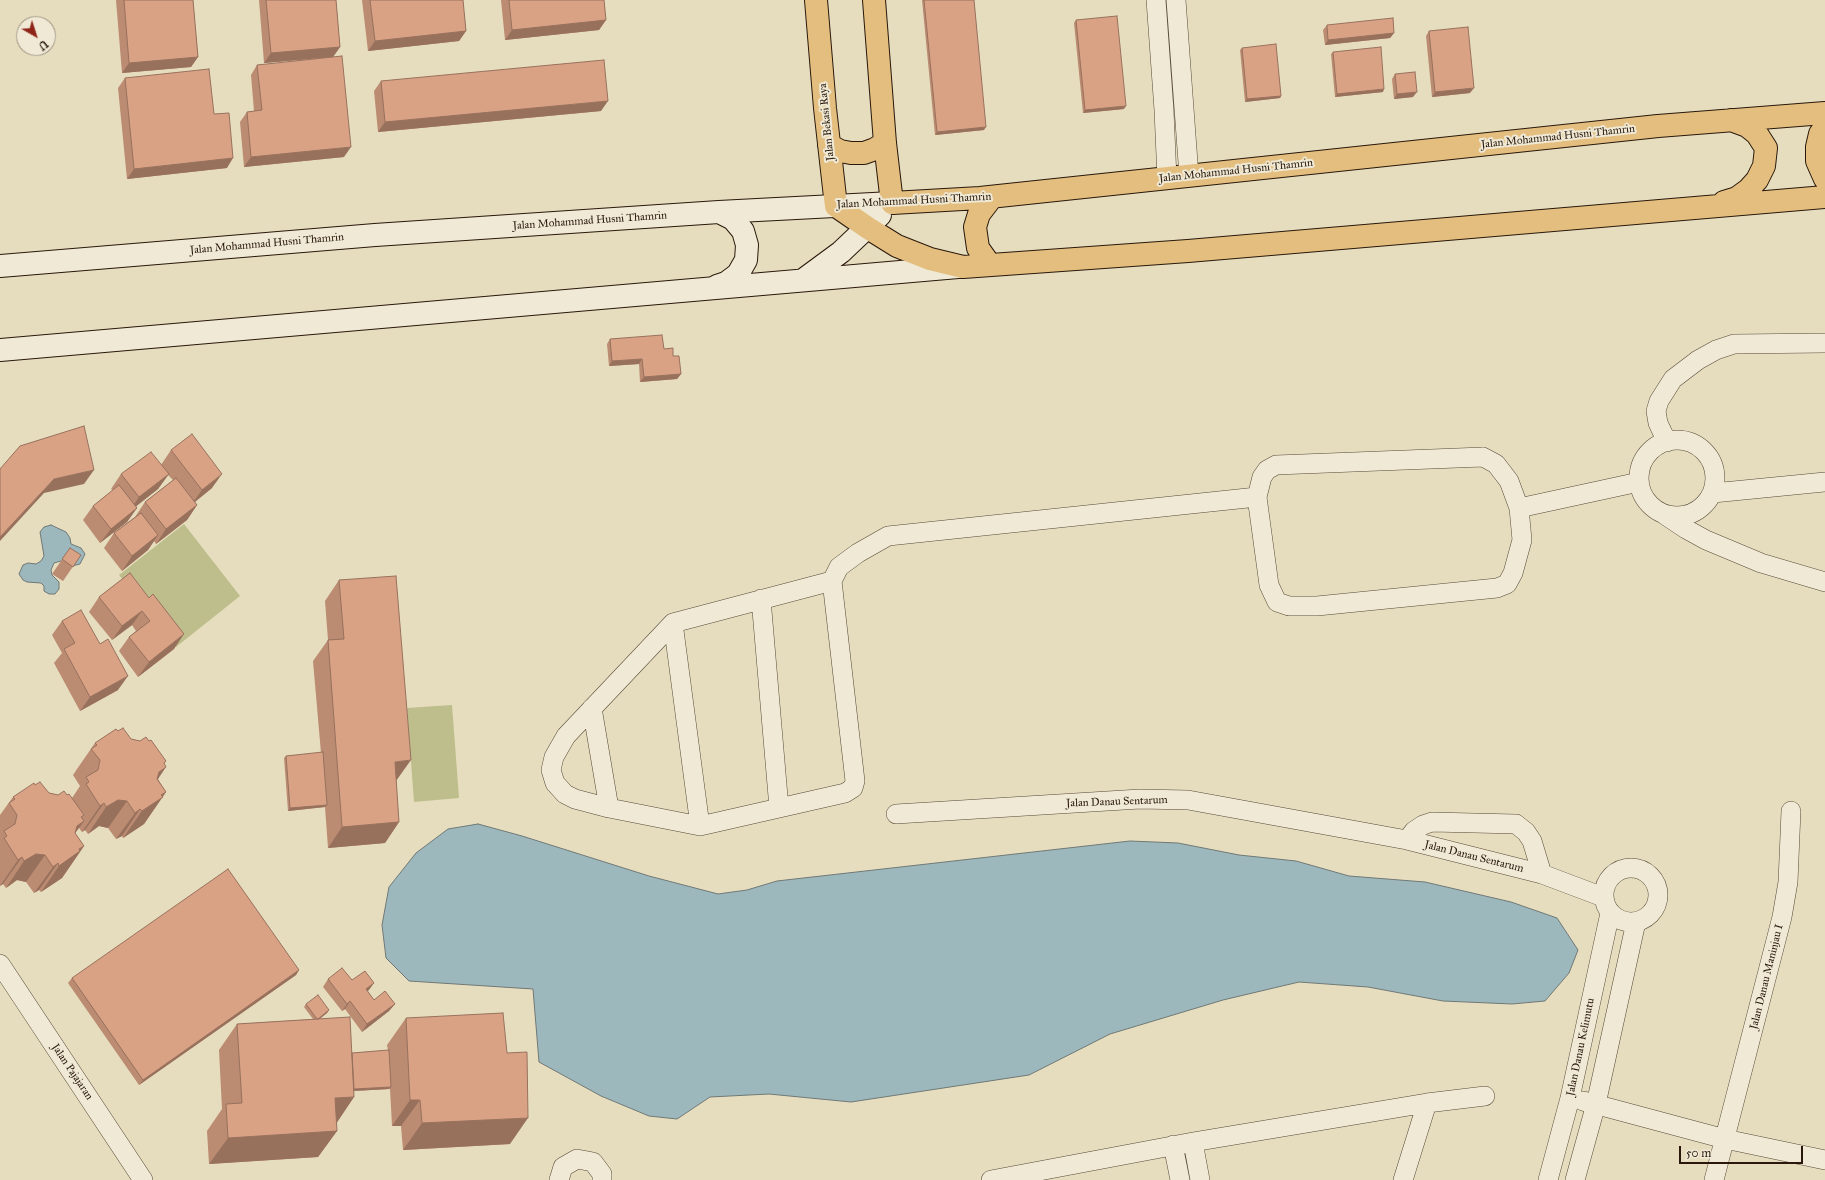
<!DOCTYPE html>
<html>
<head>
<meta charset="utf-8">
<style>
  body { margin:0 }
  #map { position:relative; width:1825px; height:1180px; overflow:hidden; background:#e6ddbe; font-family:"IM FELL Great Primer",serif }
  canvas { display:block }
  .north { position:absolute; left:16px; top:16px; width:40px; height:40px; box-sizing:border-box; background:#efe9d5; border:1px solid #a09584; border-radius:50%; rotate:141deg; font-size:11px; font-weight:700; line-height:16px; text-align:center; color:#29180b }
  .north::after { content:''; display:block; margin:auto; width:14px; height:18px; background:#8f2418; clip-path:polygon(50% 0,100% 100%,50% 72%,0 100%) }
  .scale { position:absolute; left:1679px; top:1146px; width:124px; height:18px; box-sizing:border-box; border:2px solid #29180b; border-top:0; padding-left:5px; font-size:12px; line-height:14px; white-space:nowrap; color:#29180b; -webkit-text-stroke:3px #efe9d5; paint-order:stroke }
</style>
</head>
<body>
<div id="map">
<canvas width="1825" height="1180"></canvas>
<div class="north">U</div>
<div class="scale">50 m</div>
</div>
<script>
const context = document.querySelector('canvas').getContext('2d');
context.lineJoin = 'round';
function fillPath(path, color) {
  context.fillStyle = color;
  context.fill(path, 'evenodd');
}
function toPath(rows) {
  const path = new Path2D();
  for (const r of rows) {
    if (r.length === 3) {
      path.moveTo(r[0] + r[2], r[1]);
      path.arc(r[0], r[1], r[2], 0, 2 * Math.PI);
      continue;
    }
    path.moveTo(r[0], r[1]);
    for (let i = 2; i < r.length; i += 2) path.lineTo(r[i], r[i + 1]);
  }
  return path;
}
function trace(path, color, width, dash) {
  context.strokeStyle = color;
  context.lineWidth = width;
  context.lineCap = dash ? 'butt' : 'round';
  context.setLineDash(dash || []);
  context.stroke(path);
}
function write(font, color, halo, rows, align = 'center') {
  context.font = font + ' "IM FELL Great Primer",serif';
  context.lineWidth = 4;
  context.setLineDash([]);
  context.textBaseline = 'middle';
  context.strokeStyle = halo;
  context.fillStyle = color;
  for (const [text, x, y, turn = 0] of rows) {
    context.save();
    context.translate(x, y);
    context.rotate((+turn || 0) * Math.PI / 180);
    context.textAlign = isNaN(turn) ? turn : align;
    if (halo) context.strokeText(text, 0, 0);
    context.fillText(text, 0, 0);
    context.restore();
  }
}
fillPath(toPath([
  [184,524,240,596,176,647,119,575],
  [452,705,459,798,414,802,407,708]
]), '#bdbe8c');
const water = toPath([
  [51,525,66,532,70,538,71,544,81,548,85,554,80,564,72,566,61,561,54,563,51,570,52,575,59,582,59,589,55,594,49,594,44,591,44,586,41,583,27,582,23,580,19,574,23,565,28,563,36,564,41,561,44,556,40,532,44,527,51,525],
  [478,824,522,836,649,876,718,894,747,890,777,881,1130,841,1178,843,1239,855,1296,861,1349,876,1425,882,1511,902,1557,918,1578,950,1569,973,1545,1001,1512,1004,1443,1001,1368,987,1299,982,1223,1000,1110,1034,1029,1075,851,1102,769,1094,710,1097,677,1119,649,1116,601,1096,539,1062,533,989,409,981,386,958,382,925,389,887,416,853,448,829,478,824]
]);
fillPath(water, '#9db8bd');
trace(water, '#6f7876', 1);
const street = toPath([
  [1156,0,1164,110,1167,179],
  [1176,0,1189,176],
  [1677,478,38],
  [1667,442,1658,423,1656,411,1659,401,1673,379,1698,360,1716,350,1734,344,1825,343],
  [1483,457,1496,464,1509,481,1519,508,1522,540,1513,573,1507,584,1497,588,1317,606,1289,606,1277,602,1269,585,1257,497,1262,477,1267,470,1276,465,1483,457],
  [1713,493,1825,482],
  [1519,508,1639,482],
  [1665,515,1686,529,1706,540,1761,563,1825,582],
  [832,581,673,623,566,736,554,757,551,770,555,783,565,794,575,799,609,808,700,826,845,793,853,788,855,781,832,581,839,567,858,553,888,536,1257,497],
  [761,599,779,808],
  [673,623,700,826],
  [592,708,609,808],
  [896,814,1140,799,1188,800,1407,840,1542,874,1603,897],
  [1407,840,1414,831,1423,825,1432,822,1516,824,1526,832,1532,841,1542,874],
  [1631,895,27],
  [0,964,143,1180],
  [1583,1101,1725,1139,1825,1160],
  [1193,1142,1200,1180],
  [1173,1145,1180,1180],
  [559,1180,563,1167,577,1159,593,1162,602,1174,602,1180],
  [991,1180,1193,1142,1427,1103,1485,1096],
  [1403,1180,1427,1103],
  [1548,1180,1570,1098,1610,913],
  [1575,1180,1596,1104,1636,922],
  [1714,1180,1782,917,1788,882,1791,811]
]);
const secondary = toPath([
  [0,266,375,235,719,212,892,203],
  [803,280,841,252,880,215],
  [717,286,726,283,738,274,746,260,747,245,743,231,733,219,719,212],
  [0,350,958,267]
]);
const primary = toPath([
  [816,0,825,108,836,206,868,228,897,246,930,259,963,267,1188,251,1825,197],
  [874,0,885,143,892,203,980,198,1658,126,1825,113],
  [1825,127,1820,134,1817,147,1817,161,1825,179],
  [829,145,840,151,851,153,864,153,875,149,885,143],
  [1724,202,1737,198,1748,190,1757,180,1764,166,1766,148,1757,134,1747,126,1731,120],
  [990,265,978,248,975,227,979,214,992,197]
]);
trace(street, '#584938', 20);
trace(secondary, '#29180b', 24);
trace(primary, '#29180b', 24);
trace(street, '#efe9d5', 19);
trace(secondary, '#efe9d5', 22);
trace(primary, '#e3be7f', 22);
fillPath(toPath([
  [116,0,193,0,198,57,191,67,122,73],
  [259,0,336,0,340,47,333,57,264,63],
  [362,0,463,0,466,31,459,41,368,51],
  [501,0,604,0,606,20,599,30,505,40],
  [922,0,974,0,984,130,935,135],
  [1076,20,1124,109,1083,113,1074,23],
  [1327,25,1394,33,1390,38,1325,45,1323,30],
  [1429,31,1470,93,1432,97,1426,36],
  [1242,48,1281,96,1280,98,1245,102,1240,50],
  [1333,52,1383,92,1335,97,1331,54],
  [257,65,344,157,244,167,240,122,247,112,254,111,251,75],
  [1395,74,1413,97,1394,99,1392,79],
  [125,78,214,114,227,168,127,179,118,88],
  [381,81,601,111,378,132,374,91],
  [610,339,673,356,681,374,677,379,640,382,639,364,609,366,607,344],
  [171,450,212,488,195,502,197,505,187,520,156,544,154,541,148,550,122,571,104,548,114,533,135,517,145,502,173,480,168,475,158,489,136,506,137,508,127,522,100,543,83,520,93,506,113,490,111,489,121,474,161,465],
  [70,548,81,555,63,581,52,574],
  [130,573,174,649,138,677,119,651,129,637,136,631,132,625,112,640,89,612,99,597],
  [339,580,396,781,399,822,385,843,328,848,325,807,288,811,284,758,286,756,321,753,313,661,328,640,325,601],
  [62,621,100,644,118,690,80,711,54,663,62,653,52,635],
  [118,731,131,739,140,741,149,741,166,761,164,764,158,779,166,792,144,824,123,838,122,836,116,839,108,828,99,826,88,834,85,830,82,832,79,828,75,833,84,846,62,878,41,892,39,890,34,893,26,882,17,880,6,888,3,884,0,886,0,815,13,797,35,785,49,793,58,795,67,795,72,798,80,786,73,775,77,769,95,743],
  [299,970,296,975,139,1085,68,983,72,978],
  [328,979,352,980,374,983,367,991,374,1000,395,1004,389,1011,362,1032,345,1009,342,1011,323,987],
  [306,1004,329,1010,327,1013,320,1019,352,1053,388,1050,387,1045,406,1018,510,1144,403,1150,401,1126,392,1126,390,1089,354,1091,354,1097,336,1123,337,1131,318,1157,209,1164,207,1131,222,1109,219,1050,237,1024,313,1019,304,1007]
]), '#bb8b72');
fillPath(toPath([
  [606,20,599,30,505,40,512,30],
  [466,31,459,41,368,51,375,41],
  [1394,33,1390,38,1325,45,1328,40],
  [340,47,333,57,264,63,271,53],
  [198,57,191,67,122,73,129,63],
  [1474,88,1470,93,1432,97,1435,92],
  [1384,89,1383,92,1335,97,1337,94],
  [1417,92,1413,97,1394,99,1397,94],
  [1281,96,1280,98,1245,102,1247,99],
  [608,101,601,111,378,132,385,122],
  [1126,106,1124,109,1083,113,1085,110],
  [986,127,984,130,935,135,937,132],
  [351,147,344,157,244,167,251,157],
  [233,158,227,168,127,179,134,169],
  [642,359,639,364,609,366,612,361],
  [681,374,677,379,640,382,644,377],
  [94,470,84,484,44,493,0,541,0,537,54,479],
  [169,474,158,489,129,512,139,497],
  [222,474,212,488,191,505,202,490],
  [197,505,187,520,156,544,166,529],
  [137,508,127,522,100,543,111,529],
  [158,535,148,550,122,571,132,556],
  [142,611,132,625,112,640,122,626],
  [184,634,174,649,138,677,149,662],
  [128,676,118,690,80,711,90,697],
  [411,760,396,781,380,782,395,762],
  [166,767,148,794,159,772],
  [166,792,144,824,123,838,142,811],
  [118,800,127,801,108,828,99,826,88,834,106,807],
  [104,803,85,830,82,832,100,806],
  [327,805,325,807,288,811,290,808],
  [140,809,122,836,116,839,135,813],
  [84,821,65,847,77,826],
  [399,822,385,843,328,848,342,827],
  [84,846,62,878,41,892,59,866,79,849],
  [36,854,45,855,26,882,17,880,6,888,24,861],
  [22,857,3,884,0,886,18,860],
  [58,863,39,890,34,893,53,867],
  [299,970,296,975,139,1085,143,1080],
  [374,983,369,990,360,997,366,989],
  [350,1001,345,1009,342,1011,347,1004],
  [395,1004,389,1011,362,1032,367,1024],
  [329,1010,327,1013,315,1022,317,1019],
  [391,1087,389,1089,334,1092,336,1090],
  [354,1097,336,1124,335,1098],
  [410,1100,420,1100,401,1126,392,1126],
  [528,1118,510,1144,403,1150,422,1123],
  [337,1131,318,1157,209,1164,228,1138]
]), '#98715d');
const building = toPath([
  [124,0,193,0,198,57,129,63,124,0],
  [266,0,336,0,340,47,271,53,266,0],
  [370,0,463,0,466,31,375,41,370,0],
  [509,0,604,0,606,20,512,30,509,0],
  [924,0,974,0,986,127,937,132,924,0],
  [1117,16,1126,106,1085,110,1076,20,1117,16],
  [1393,18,1394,33,1328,40,1327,25,1393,18],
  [1468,27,1474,88,1435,92,1429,31,1468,27],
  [1276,44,1281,96,1247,99,1242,48,1276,44],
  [1381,47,1384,89,1337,94,1333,52,1381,47],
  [342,56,351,147,251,157,247,112,262,110,257,65,342,56],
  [604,60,608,101,385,122,381,81,604,60],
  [209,69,214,114,229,113,233,158,134,169,125,78,209,69],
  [1415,72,1417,92,1397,94,1395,74,1415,72],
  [662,335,664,349,673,348,673,356,679,356,681,374,644,377,642,359,612,361,610,339,662,335],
  [84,426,94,470,54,479,0,537,0,469,20,446,84,426],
  [192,434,222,474,202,490,171,450,192,434],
  [151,452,169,474,139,497,121,474,151,452],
  [176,478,197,505,166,529,145,502,176,478],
  [119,485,137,508,111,529,93,506,119,485],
  [141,513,158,535,132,556,114,533,141,513],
  [70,548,81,555,73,567,62,559,70,548],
  [130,573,149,598,153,594,184,634,149,662,129,637,150,621,142,611,122,626,99,597,130,573],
  [396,576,411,760,395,762,399,822,342,827,328,640,344,639,339,580,396,576],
  [81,610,100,644,108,639,128,676,90,697,64,649,75,643,62,621,81,610],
  [123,728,131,739,140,741,146,737,149,741,151,740,166,761,164,763,166,767,159,772,157,779,166,792,161,795,163,797,142,811,140,809,135,813,127,801,118,800,106,807,104,803,100,806,86,784,89,782,86,777,98,770,100,760,91,749,97,745,95,743,116,729,118,731,123,728],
  [323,752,327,805,290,808,286,756,323,752],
  [40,782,49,793,58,795,64,791,67,795,69,794,84,815,81,817,84,821,77,826,75,833,84,846,79,849,80,851,59,866,58,863,53,867,45,855,36,854,24,861,22,857,18,860,4,838,7,836,4,831,15,824,17,815,9,803,15,799,13,797,34,783,35,785,40,782],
  [228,869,299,970,143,1080,72,978,228,869],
  [342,968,352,980,365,971,374,983,366,989,374,1000,385,991,395,1004,367,1024,350,1001,347,1004,328,979,342,968],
  [318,995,329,1010,318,1019,317,1019,306,1004,318,995],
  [503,1013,507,1053,527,1052,528,1118,422,1123,420,1100,410,1100,406,1018,503,1013],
  [350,1017,354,1097,335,1098,337,1131,228,1138,226,1104,242,1103,237,1024,350,1017],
  [389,1050,391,1087,354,1089,352,1053,389,1050]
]);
fillPath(building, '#d9a285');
trace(building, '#98715d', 1);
write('11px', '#29180b', '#efe9d5', [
  ["Jalan Bekasi Raya",827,122,-96],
  ["Jalan Mohammad Husni Thamrin",1558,137,-6],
  ["Jalan Mohammad Husni Thamrin",1236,171,-6],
  ["Jalan Mohammad Husni Thamrin",914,201,-3],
  ["Jalan Mohammad Husni Thamrin",590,221,-4],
  ["Jalan Mohammad Husni Thamrin",267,244,-5],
  ["Jalan Danau Sentarum",1117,802,-2],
  ["Jalan Danau Sentarum",1474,857,14],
  ["Jalan Danau Maninjau I",1767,977,-76],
  ["Jalan Danau Kelimutu",1581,1047,-78],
  ["Jalan Pajajaran",72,1072,56]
]);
</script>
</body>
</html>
